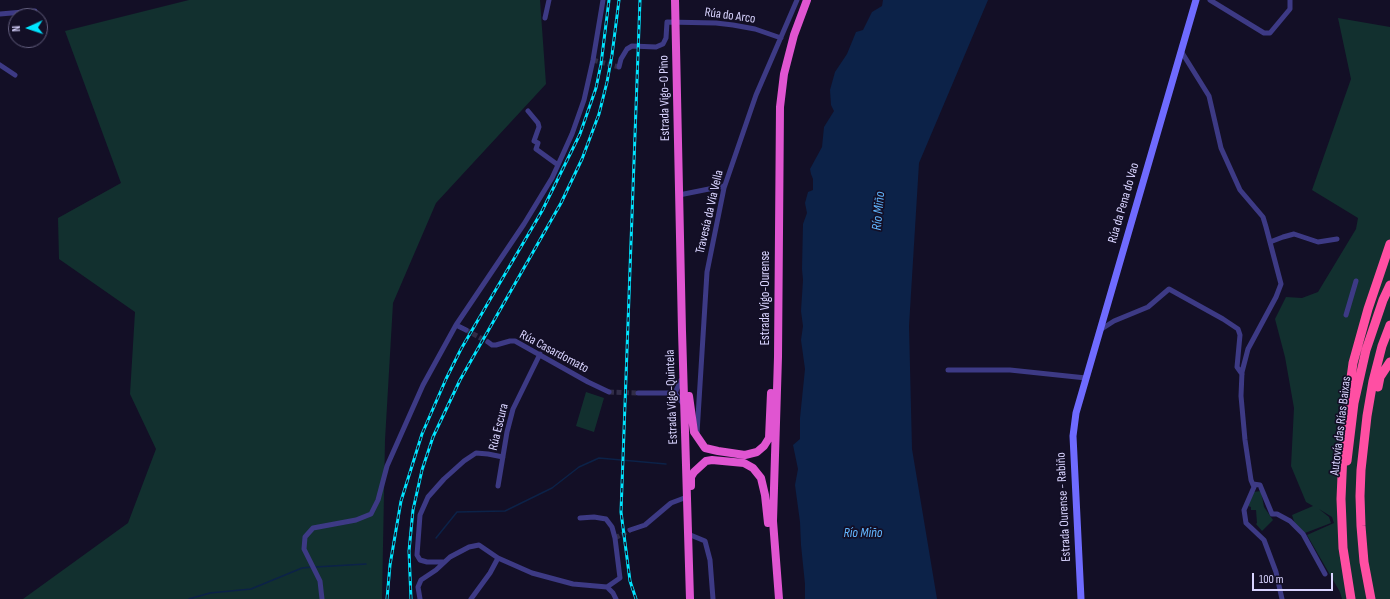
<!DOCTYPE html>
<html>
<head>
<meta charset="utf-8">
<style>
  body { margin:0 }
  #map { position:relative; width:1390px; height:599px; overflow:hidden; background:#130f26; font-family:"Sofia Sans Condensed",sans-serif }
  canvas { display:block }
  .north { position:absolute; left:8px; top:8px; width:40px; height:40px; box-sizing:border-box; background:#130f26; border:1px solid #625e7d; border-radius:50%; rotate:267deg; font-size:11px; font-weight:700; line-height:16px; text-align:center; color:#d9d4ff }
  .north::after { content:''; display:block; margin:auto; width:14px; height:18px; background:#00e5ff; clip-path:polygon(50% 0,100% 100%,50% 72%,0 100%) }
  .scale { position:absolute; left:1252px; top:573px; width:81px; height:18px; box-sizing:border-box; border:2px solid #d9d4ff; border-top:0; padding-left:5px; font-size:12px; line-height:14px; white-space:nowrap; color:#d9d4ff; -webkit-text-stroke:3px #130f26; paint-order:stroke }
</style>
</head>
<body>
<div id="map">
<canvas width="1390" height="599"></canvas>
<div class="north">N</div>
<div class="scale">100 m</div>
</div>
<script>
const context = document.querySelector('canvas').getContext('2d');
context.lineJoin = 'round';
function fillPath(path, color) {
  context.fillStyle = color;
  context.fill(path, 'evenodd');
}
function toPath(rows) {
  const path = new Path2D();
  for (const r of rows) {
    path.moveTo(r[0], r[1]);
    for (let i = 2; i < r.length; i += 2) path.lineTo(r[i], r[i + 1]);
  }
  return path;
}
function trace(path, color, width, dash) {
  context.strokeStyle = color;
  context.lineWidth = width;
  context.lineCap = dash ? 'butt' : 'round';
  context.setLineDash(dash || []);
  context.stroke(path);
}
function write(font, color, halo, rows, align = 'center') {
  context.font = font + ' "Sofia Sans Condensed",sans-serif';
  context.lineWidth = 3.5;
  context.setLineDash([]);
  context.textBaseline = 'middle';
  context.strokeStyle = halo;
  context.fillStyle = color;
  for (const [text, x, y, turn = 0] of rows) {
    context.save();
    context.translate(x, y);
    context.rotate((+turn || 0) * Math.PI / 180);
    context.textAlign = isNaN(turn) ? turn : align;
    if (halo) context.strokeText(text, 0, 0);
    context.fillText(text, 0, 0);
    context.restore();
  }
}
fillPath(toPath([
  [189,0,540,0,546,84,436,203,393,303,385,440,382,599,23,599,128,523,156,449,130,394,135,312,59,259,58,218,121,183,65,31],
  [1338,18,1390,27,1390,599,1342,599,1340,592,1307,535,1334,523,1332,517,1319,509,1329,517,1331,523,1305,533,1295,524,1292,515,1313,506,1306,502,1291,466,1294,408,1285,357,1275,319,1286,297,1302,298,1318,292,1356,229,1358,218,1312,190,1351,79],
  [586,392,604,398,594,432,576,426],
  [1261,491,1264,507,1273,520,1262,531,1256,524,1257,523,1256,510,1251,510,1251,507,1248,506,1253,492]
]), '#12302f');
fillPath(toPath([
  [883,0,988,0,919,163,909,326,912,449,937,599,805,599,805,584,801,545,800,522,795,485,798,469,793,445,800,439,800,418,805,369,801,340,803,326,801,311,803,280,802,269,803,224,807,213,805,203,808,192,813,190,813,179,811,174,810,169,822,147,824,127,834,111,831,105,830,90,835,72,847,54,856,32,863,30,872,12,882,6]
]), '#0c2248');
trace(toPath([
  [436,538,457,512,505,511,552,488,579,467,599,458,666,464],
  [315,567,366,564],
  [189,599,210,593,251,589,302,568,312,567]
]), '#0c2248', 1.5);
trace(toPath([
  [593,60,619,67],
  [466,330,488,342],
  [609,392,638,393],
  [615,538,630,530]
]), '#312d47', 5, [5, 2.5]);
trace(toPath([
  [1210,0,1264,33,1270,33,1290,9,1290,0],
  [0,14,35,11],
  [545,18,549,0],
  [1181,51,1209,96,1221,148,1240,190,1263,217,1266,227,1281,284,1276,297,1248,349,1242,372,1241,396,1245,440,1251,480,1254,487,1244,510,1246,523,1264,540,1276,572,1282,599],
  [0,65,15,75],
  [619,67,621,59,627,49,632,46,656,47,663,44,666,38,667,22,716,23,733,25,755,29,781,38],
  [528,111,538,123,539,127,534,141,538,143,536,149,558,165],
  [679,195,724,186],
  [1270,242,1283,237,1294,234,1318,242,1337,239],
  [1346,315,1356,281],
  [456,325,466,330],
  [1100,330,1114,321,1148,307,1169,289,1223,319,1238,329,1240,335,1237,367,1242,374],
  [488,342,492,345,496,345,510,341,515,341,588,382,609,392],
  [948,370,1010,370,1086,378],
  [638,393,675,393],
  [675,393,681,380],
  [675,393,684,405],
  [697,433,707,272,724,188,756,95,797,0],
  [1253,484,1260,485,1272,514,1277,514,1290,521,1303,534,1325,574],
  [498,486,507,432,513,409,540,354],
  [580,518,594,517,606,519,612,527,615,538,620,578,607,587],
  [630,530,645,525,671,503,687,497],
  [688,534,705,541,710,560,713,599],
  [443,562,427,562,420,560,417,555,420,515,428,497,444,479,464,461,476,453,488,454,503,457],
  [322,599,320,581,304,549,305,537,313,528,356,520,371,514,378,500,387,466,423,385,456,325,524,224,552,178,558,165,572,134,584,100,593,60,603,0],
  [420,599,418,587,421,580,436,570,450,557,469,547,479,545,498,558,532,573,573,584,607,587,613,593,616,599],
  [471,599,490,573,498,558]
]), '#3d3a85', 5);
trace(toPath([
  [1081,599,1073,436,1076,413,1196,0]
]), '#6f6bff', 7);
trace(toPath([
  [675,0,682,331,690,599],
  [689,396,694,432,705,448,718,451,745,455,757,452,764,446,769,438,771,393],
  [691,486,691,477,694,472,706,461,712,460,744,463,753,468,761,478,765,495,768,523],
  [779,599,773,521,778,357,780,107,784,74,794,35,807,0]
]), '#e055d1', 8);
trace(toPath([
  [1378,387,1380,377,1390,362],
  [1347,461,1354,403,1366,350,1383,300,1390,285],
  [1351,599,1343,548,1341,499,1344,429,1353,363,1368,309,1390,244],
  [1371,599,1364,562,1361,526,1360,496,1361,470,1367,416,1373,381,1382,346,1390,325]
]), '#ff4fa3', 9);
const rail = toPath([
  [387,599,390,565,401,501,422,434,446,379,461,349,542,211,580,134,596,88,601,64,609,0],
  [411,599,409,551,413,510,422,470,433,437,460,380,561,203,582,159,599,114,607,82,612,55,619,0],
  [636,599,630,581,621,512,640,0]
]);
trace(rail, '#00e5ff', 3);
trace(rail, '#130f26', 1.5, [4.5]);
write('13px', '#d9d4ff', '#130f26', [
  ["Rúa do Arco",730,16,8],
  ["Estrada Vigo-O Pino",665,98,-91],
  ["Rúa da Pena do Vao",1124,203,-74],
  ["Travesía da Vía Vella",710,212,-77],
  ["Estrada Vigo-Ourense",766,298,-90],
  ["Rúa Casardomato",554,352,28],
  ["Estrada Vigo-Quintela",672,397,-92],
  ["Autovía das Rías Baixas",1341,426,-83],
  ["Rúa Escura",499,427,-76],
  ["Estrada Ourense - Rabiño",1064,507,-93]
]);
write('italic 14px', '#62b6ff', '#130f26', [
  ["Río Miño",879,211,-85],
  ["Río Miño",863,533]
]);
</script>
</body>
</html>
